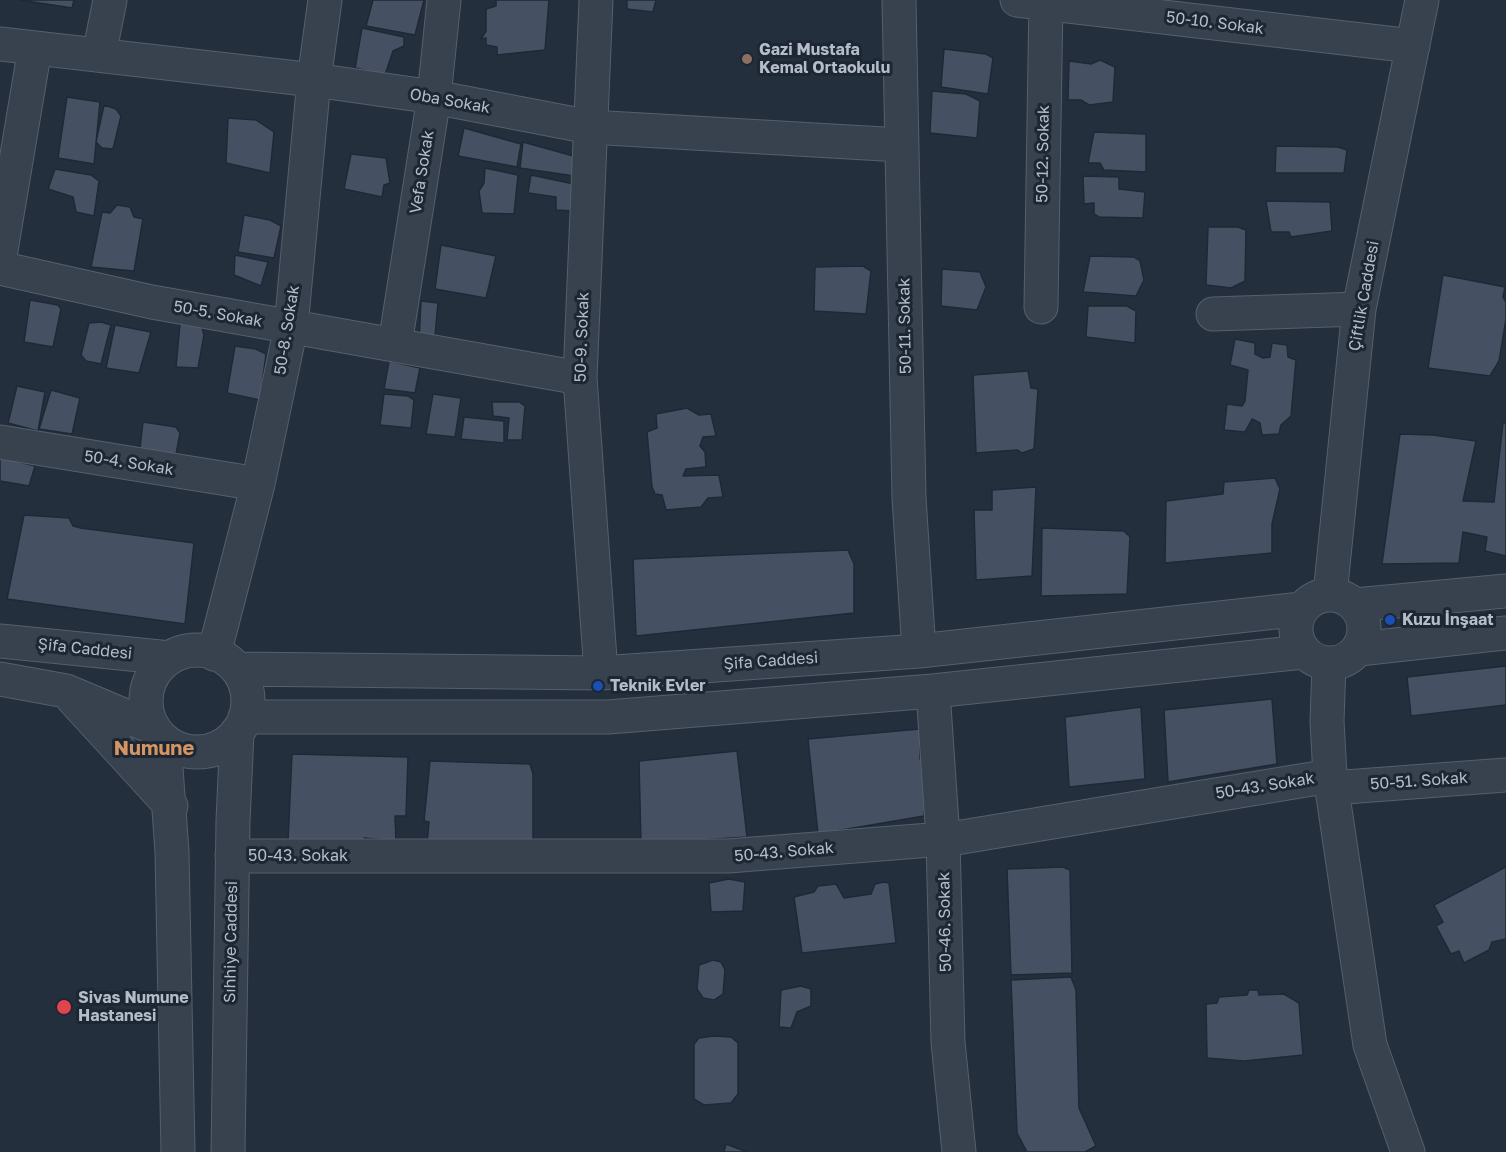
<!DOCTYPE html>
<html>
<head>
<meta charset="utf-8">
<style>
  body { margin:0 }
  canvas { display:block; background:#242f3e }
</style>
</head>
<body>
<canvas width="1506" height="1152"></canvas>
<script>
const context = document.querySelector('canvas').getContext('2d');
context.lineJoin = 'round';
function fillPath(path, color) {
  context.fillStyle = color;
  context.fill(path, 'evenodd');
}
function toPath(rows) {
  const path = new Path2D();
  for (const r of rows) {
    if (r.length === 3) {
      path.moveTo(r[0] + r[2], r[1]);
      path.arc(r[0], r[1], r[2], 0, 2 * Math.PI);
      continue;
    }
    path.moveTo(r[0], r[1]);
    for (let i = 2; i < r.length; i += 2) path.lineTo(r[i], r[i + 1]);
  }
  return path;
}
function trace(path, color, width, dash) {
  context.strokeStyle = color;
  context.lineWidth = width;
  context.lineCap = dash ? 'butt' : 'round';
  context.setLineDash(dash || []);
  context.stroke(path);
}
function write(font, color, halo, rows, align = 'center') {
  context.font = font + ' "Golos Text",sans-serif';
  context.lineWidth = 6;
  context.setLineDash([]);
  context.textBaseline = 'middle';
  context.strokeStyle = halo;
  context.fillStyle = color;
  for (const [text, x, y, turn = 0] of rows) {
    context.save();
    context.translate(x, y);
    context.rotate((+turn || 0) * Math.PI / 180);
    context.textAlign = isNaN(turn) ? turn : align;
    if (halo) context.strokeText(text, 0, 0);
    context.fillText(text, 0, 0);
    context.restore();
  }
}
const building = toPath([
  [20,0,74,0,72,8,20,0],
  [373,0,424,0,415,35,366,26,373,0],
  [496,0,549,0,545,50,497,55,497,47,486,45,486,38,481,39,486,31,486,9,496,6,496,0],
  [627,0,656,0,653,12,627,9,627,0],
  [362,28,404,37,404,46,393,51,385,75,355,68,362,28],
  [944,49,986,54,993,58,988,94,941,87,944,49],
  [1100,60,1115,67,1113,102,1089,105,1081,100,1068,100,1069,61,1091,64,1100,60],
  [932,91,966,94,980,101,977,138,930,133,932,91],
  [67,97,100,102,94,164,58,158,67,97],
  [104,105,116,109,121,116,113,149,102,148,96,142,104,105],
  [228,118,256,120,274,132,270,173,226,163,228,118],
  [464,128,521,144,517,167,458,156,464,128],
  [1094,132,1146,134,1146,172,1104,170,1100,163,1088,163,1094,132],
  [523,142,577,157,574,176,520,168,523,142],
  [1276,146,1338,147,1347,150,1344,173,1275,173,1276,146],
  [351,154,386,158,390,183,384,185,382,197,344,189,351,154],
  [485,168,518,175,514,214,482,213,479,191,484,183,485,168],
  [55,169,91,175,99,181,94,216,76,212,73,197,48,189,55,169],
  [531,175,574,184,574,211,556,210,556,197,528,193,531,175],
  [1083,176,1119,177,1119,189,1145,192,1143,218,1099,217,1094,214,1094,203,1084,204,1083,176],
  [1266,201,1330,202,1332,231,1291,237,1289,232,1271,232,1266,201],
  [117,205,130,207,134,217,143,219,134,271,91,267,102,212,110,213,117,205],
  [244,215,270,220,281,226,274,258,238,252,244,215],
  [1208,227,1238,227,1246,230,1245,281,1231,288,1206,285,1208,227],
  [441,245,496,256,486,298,435,289,441,245],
  [235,255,268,262,261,286,234,275,235,255],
  [1090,256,1134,257,1140,261,1144,280,1136,296,1083,292,1090,256],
  [863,266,871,271,866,314,814,311,815,267,863,266],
  [942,269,980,272,986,287,977,310,941,306,942,269],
  [1443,275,1505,287,1503,297,1506,302,1506,319,1499,361,1490,376,1428,368,1443,275],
  [30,300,58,305,61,309,53,347,24,342,30,300],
  [421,301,438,303,434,347,419,341,421,301],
  [1088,306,1127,306,1136,311,1135,343,1086,337,1088,306],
  [101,322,111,325,101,364,86,361,81,355,89,323,101,322],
  [180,324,201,324,204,335,198,368,176,367,180,324],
  [115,325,151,332,139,373,106,368,115,325],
  [1235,339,1255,343,1255,354,1263,358,1270,357,1272,343,1287,345,1288,357,1296,360,1291,416,1281,425,1279,434,1262,435,1260,423,1252,419,1245,432,1224,430,1227,404,1242,406,1245,401,1248,370,1230,365,1235,339],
  [235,346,256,349,266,354,260,400,227,393,235,346],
  [389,361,420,368,415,393,384,389,389,361],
  [1028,371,1031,388,1038,389,1034,449,1022,453,1017,450,976,453,973,375,1028,371],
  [17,386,45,392,38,431,8,423,17,386],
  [51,390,80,398,72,434,39,429,51,390],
  [384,394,408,396,414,400,411,428,380,425,384,394],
  [433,394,461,398,455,437,426,434,433,394],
  [492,402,519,402,525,406,522,440,507,440,509,418,493,416,492,402],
  [687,408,699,415,711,414,716,436,703,437,700,446,705,452,706,467,686,469,683,476,719,475,723,497,708,498,701,507,666,510,662,495,655,494,652,487,647,432,657,428,656,414,687,408],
  [464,417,504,421,504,443,461,439,464,417],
  [143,422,176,427,180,433,174,465,139,457,143,422],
  [1503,423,1506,423,1506,556,1485,551,1487,537,1463,532,1459,563,1382,564,1400,434,1433,435,1476,441,1463,501,1494,502,1503,423],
  [0,457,35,466,29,486,0,481,0,457],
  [1275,478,1280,489,1272,524,1272,553,1165,563,1166,501,1223,494,1224,482,1275,478],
  [1036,487,1032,576,976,580,974,510,992,510,992,490,1036,487],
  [24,515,69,518,73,526,81,528,194,543,185,624,7,599,24,515],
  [1042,528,1124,531,1130,537,1127,594,1041,596,1042,528],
  [848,550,854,564,854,613,636,636,633,559,848,550],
  [1506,666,1506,705,1411,716,1407,677,1506,666],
  [1272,699,1277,764,1168,782,1164,710,1272,699],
  [1141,707,1145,779,1069,787,1065,717,1141,707],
  [920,729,920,759,928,760,924,816,818,834,808,739,920,729],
  [737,751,747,837,641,844,639,761,737,751],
  [292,754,408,757,406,816,395,816,396,841,364,838,366,847,288,841,292,754],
  [430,761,530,764,533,774,533,851,427,843,429,822,424,821,430,761],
  [1063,867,1070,870,1072,973,1011,975,1007,869,1063,867],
  [1506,867,1506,939,1492,942,1489,950,1464,963,1459,951,1451,954,1436,926,1443,922,1434,905,1506,867],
  [729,879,745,882,743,911,711,912,709,883,729,879],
  [884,882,889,883,896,943,802,953,794,897,814,892,818,886,836,884,844,898,871,894,875,884,884,882],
  [713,960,721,962,725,970,723,994,714,1000,703,998,697,989,699,965,713,960],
  [1071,977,1076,990,1079,1108,1096,1146,1085,1152,1027,1152,1017,1133,1011,980,1071,977],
  [801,986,811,989,811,1006,797,1012,791,1028,779,1027,781,990,801,986],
  [1249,990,1258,990,1259,995,1284,994,1299,1003,1303,1055,1244,1061,1207,1058,1206,1004,1217,1003,1219,997,1247,995,1249,990],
  [713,1036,731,1037,738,1043,738,1094,731,1103,704,1105,694,1099,694,1044,699,1038,713,1036],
  [726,1144,747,1152,724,1152,726,1144]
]);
fillPath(building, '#455162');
trace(building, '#1f2835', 1.5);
const minor = toPath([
  [596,0,580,378,601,673],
  [899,0,909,498,919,651],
  [1017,0,1413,46],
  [0,44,314,80,434,97,590,127,901,145],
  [99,55,110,0],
  [0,256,35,48],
  [0,268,152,302,580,378],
  [1041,307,1046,0],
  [1213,314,1359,309],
  [395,344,434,97,444,0],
  [0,442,258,484],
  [1330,629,34],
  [1330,595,1359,309,1422,0],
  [1355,605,1506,591],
  [0,641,170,658],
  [1359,649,1506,633],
  [197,701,51],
  [214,654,258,484,291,327,314,80,325,0],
  [1329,664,1327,721,1330,776,1370,1045,1408,1152],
  [237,669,601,673,919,651,1302,609],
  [0,679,66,691,154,728],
  [933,691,943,839,948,1042,959,1152],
  [73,699,171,806],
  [245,717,608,717,933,691,1303,652],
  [164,740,172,852,178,1152],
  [1332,788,1506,775],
  [232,856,728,856,956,838,1330,776],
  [228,1152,233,821,237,732]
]);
trace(minor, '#565f6c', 35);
trace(minor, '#38414e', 33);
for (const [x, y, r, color] of [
  [747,59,6,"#8d6e63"],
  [1390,620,6,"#1a4fb4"],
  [598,686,6,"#1a4fb4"],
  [64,1007,8,"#e0444e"]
]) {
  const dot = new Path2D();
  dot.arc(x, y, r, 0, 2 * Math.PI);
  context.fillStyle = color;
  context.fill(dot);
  trace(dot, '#1d2633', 2);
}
write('16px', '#b4bcc9', '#1d2633', [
  ["50-10. Sokak",1215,23,7],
  ["Oba Sokak",450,101,10],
  ["50-12. Sokak",1043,154,-89],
  ["Vefa Sokak",422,172,-81],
  ["Çiftlik Caddesi",1364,296,-80],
  ["50-5. Sokak",218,314,10],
  ["50-11. Sokak",905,326,-91],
  ["50-8. Sokak",287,330,-81],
  ["50-9. Sokak",582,337,-88],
  ["50-4. Sokak",129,463,9],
  ["Şifa Caddesi",85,649,6],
  ["Şifa Caddesi",771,661,-4],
  ["50-51. Sokak",1419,781,-4],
  ["50-43. Sokak",1265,786,-9],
  ["50-43. Sokak",784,852,-5],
  ["50-43. Sokak",298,856],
  ["50-46. Sokak",945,922,-91],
  ["Sıhhiye Caddesi",231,942,-89]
]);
write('bold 16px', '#b4bcc9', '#1d2633', [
  ["Gazi Mustafa",759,50],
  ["Kemal Ortaokulu",759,68],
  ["Kuzu İnşaat",1402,620],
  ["Teknik Evler",610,686],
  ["Sivas Numune",78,998],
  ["Hastanesi",78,1016]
], 'left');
write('bold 20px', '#d59563', '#1d2633', [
  ["Numune",154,749]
]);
</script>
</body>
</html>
